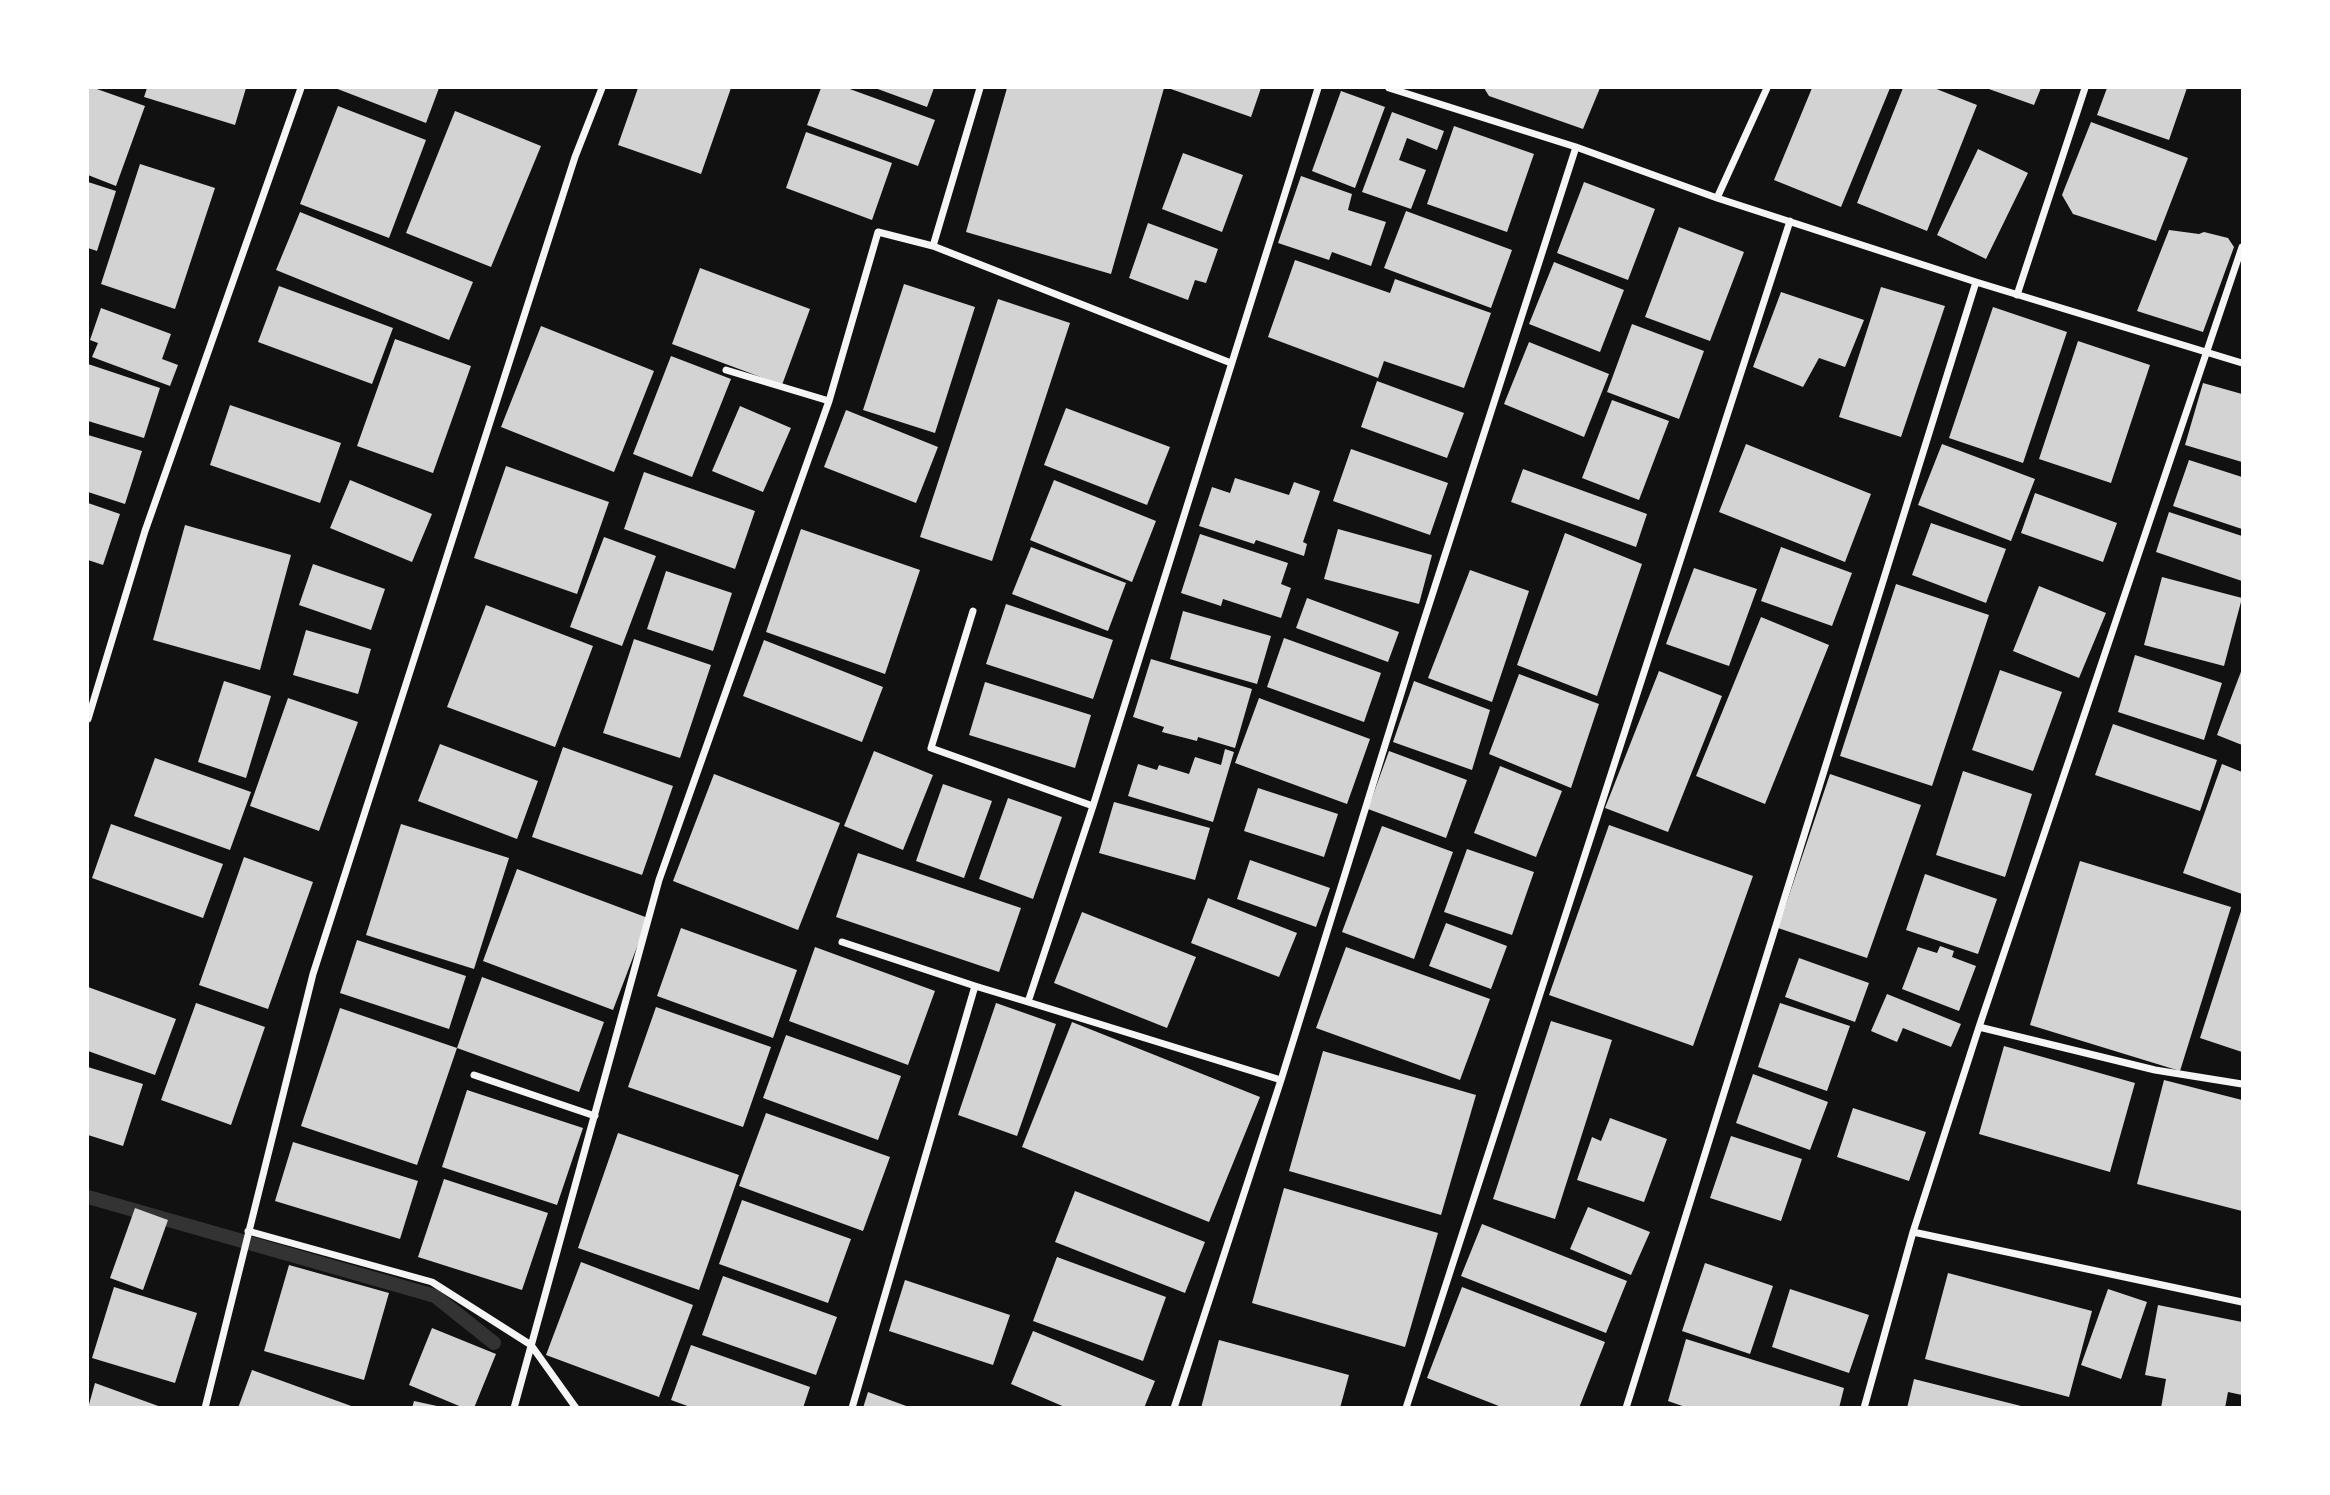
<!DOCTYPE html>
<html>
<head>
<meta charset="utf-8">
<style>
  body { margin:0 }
  #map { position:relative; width:2330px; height:1495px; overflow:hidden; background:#111; font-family:"Space Grotesk",sans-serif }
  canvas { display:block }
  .frame { position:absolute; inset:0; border:89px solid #fff; pointer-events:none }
</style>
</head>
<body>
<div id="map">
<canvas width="2330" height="1495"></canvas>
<div class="frame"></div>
</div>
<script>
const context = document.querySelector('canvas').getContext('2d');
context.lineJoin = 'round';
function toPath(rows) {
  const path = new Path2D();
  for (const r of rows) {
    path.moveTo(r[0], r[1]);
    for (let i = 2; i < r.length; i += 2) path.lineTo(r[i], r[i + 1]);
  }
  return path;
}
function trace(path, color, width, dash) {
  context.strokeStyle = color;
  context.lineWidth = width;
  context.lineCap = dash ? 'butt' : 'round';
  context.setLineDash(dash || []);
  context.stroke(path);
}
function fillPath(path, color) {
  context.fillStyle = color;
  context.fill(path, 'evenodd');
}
trace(toPath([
  [88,1197,435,1296,494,1343]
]), '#333', 14);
fillPath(toPath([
  [88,88,94,88,145,106,116,186,88,175],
  [147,88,246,88,235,125,144,97],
  [335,88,439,88,426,123],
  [638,88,731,88,701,174,618,145],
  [821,88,847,88,935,120,918,166,807,125],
  [875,88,934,88,927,107],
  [1007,88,1164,88,1111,274,966,232],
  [1168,88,1261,88,1251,117],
  [1484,88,1600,88,1583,129,1489,96],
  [1812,88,1890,88,1841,207,1774,180],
  [1903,88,1934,88,1977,105,1927,231,1857,203],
  [1986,88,2041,88,2034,105],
  [2107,88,2187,88,2169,140,2097,115],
  [1341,91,1385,107,1355,188,1312,171],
  [338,106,426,140,389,238,300,204],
  [455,111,541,146,491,267,406,233],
  [1392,112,1444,131,1437,150,1407,138,1399,160,1426,170,1411,209,1362,192],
  [2091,122,2188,158,2156,241,2073,214,2062,195],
  [1454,126,1534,154,1507,232,1427,204],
  [806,132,892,163,872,220,786,188],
  [1978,149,2028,173,1986,259,1937,235],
  [1183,153,1243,175,1222,232,1162,209],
  [140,164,215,188,175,309,101,284],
  [1301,176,1352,194,1348,210,1386,222,1371,266,1332,252,1329,260,1278,243],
  [88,182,116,191,97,251,88,248],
  [1584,182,1655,209,1628,280,1557,253],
  [1406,211,1512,250,1491,308,1384,268],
  [300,212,473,282,449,340,276,270],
  [1148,223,1218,249,1206,283,1195,280,1188,300,1129,278],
  [1679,227,1744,252,1710,341,1645,317],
  [2169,230,2199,234,2204,232,2228,238,2234,247,2203,332,2137,311],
  [1295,260,1390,293,1395,279,1491,313,1464,388,1384,361,1378,378,1268,337],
  [1554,262,1624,290,1600,352,1529,324],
  [700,268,810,309,782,385,672,344],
  [904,284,975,307,935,433,863,410],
  [279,286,393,328,372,384,258,342],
  [1881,287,1945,306,1901,437,1839,417],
  [1781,292,1864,320,1845,367,1819,358,1803,387,1753,367],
  [998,299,1070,323,992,561,920,537],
  [1993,307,2067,332,2023,463,1949,438],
  [101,308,171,334,162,359,178,365,170,386,92,357,98,343,90,340],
  [1632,324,1704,351,1679,419,1607,392],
  [541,326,654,371,614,472,501,427],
  [395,339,471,366,433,473,357,446],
  [2078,341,2150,365,2111,483,2039,459],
  [1529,342,1609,374,1584,437,1504,404],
  [671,356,731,379,692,477,633,454],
  [88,364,160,388,144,438,88,421],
  [1377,381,1464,413,1447,458,1361,427],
  [2203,383,2242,394,2242,462,2185,445],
  [1612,400,1669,421,1639,500,1582,478],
  [230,405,341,443,320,503,210,465],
  [740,406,791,428,763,492,712,471],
  [1066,408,1170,447,1147,505,1044,465],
  [846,410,938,447,916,503,824,467],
  [88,435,142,451,125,504,88,492],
  [1746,444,1871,494,1845,562,1719,512],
  [1942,444,2035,479,2011,541,1918,505],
  [1351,449,1448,483,1430,535,1333,501],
  [2189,460,2242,477,2242,529,2173,506],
  [506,466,609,502,577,594,474,558],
  [1523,469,1647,514,1636,547,1511,502],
  [644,472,755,511,735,569,624,529],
  [1235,478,1289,495,1294,482,1320,491,1303,542,1307,544,1304,556,1256,540,1254,544,1199,526,1212,487,1230,493],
  [350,480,432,514,412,562,330,528],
  [1054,480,1156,521,1132,582,1030,540],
  [2035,493,2117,523,2103,562,2021,533],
  [88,503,120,514,103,565,88,560],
  [2169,512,2242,536,2242,581,2156,552],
  [1931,523,2006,549,1986,603,1912,575],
  [185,525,291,555,260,670,153,640],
  [801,529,920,570,885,674,766,632],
  [1338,529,1432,555,1419,604,1324,579],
  [1565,533,1642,564,1597,696,1517,665],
  [1200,534,1288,563,1281,584,1291,588,1281,618,1223,599,1221,606,1181,593],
  [604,537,656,556,622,646,570,627],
  [1031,547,1126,583,1108,631,1012,594],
  [1781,547,1852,573,1832,626,1761,601],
  [313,564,385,589,371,630,299,605],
  [1694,568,1757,589,1729,666,1666,644],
  [1470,570,1529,591,1492,702,1428,678],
  [666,571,732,593,713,651,647,629],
  [2162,577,2242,598,2224,666,2144,645],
  [1896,584,1989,615,1932,786,1840,756],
  [2039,586,2106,613,2079,678,2013,651],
  [1307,598,1399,632,1388,662,1296,628],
  [1006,604,1113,640,1093,699,986,664],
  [486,605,593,646,555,747,447,707],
  [1183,611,1271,636,1257,684,1170,659],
  [1761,617,1829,645,1765,804,1696,776],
  [306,630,371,649,358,694,293,675],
  [1284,638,1381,673,1364,722,1267,687],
  [634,639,711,665,680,758,603,733],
  [764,640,883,687,862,742,743,696],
  [2135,655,2222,683,2204,740,2118,712],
  [1151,659,1252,689,1235,748,1198,737,1197,741,1162,732,1164,727,1133,717],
  [2242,669,2242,745,2217,735],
  [2000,670,2062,692,2033,771,1972,750],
  [1659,671,1722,696,1668,832,1605,808],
  [1519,674,1599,704,1571,788,1489,754],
  [224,681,271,696,246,778,198,762],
  [1414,681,1490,710,1472,770,1393,742],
  [985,682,1091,715,1075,768,969,735],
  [288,698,358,722,319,831,250,806],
  [1259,698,1370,739,1347,804,1235,763],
  [2113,724,2217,760,2200,811,2095,775],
  [440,744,538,781,517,839,418,801],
  [563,747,673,786,642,875,532,837],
  [1225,749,1234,752,1213,822,1128,796,1138,764,1157,770,1159,765,1189,774,1195,757,1221,765],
  [874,751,933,775,903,850,844,826],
  [1389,751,1467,780,1446,838,1368,809],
  [155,758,251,792,230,850,134,816],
  [2222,764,2242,772,2242,894,2183,873],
  [1500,766,1562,791,1536,857,1474,833],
  [1963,771,2032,794,2005,877,1936,855],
  [714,774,840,823,798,930,673,881],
  [1830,774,1921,805,1867,958,1778,928],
  [943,784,992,801,964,878,916,861],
  [1258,788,1338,814,1324,857,1244,831],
  [1008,798,1062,817,1033,899,979,879],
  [1114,802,1210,828,1195,880,1099,853],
  [111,824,223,864,203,918,92,878],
  [401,824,509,858,474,969,366,935],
  [1609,825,1753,876,1693,1046,1549,995],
  [1382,826,1453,852,1414,959,1342,932],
  [1467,849,1534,872,1512,935,1444,912],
  [858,853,1021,908,999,972,836,917],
  [244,857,313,882,268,1009,199,985],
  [1250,860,1330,888,1316,927,1237,899],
  [2080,861,2231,907,2180,1071,2030,1025],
  [517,869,648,918,613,1010,483,961],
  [1925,874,1997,899,1978,954,1906,930],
  [1208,898,1297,933,1279,977,1191,943],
  [2242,908,2242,1052,2200,1038],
  [1082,912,1196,957,1167,1028,1054,983],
  [1446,923,1507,946,1491,989,1429,966],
  [681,928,797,970,773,1038,657,996],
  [357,940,466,976,449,1029,340,993],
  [1940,946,1954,951,1952,957,1976,966,1959,1011,1902,989,1918,947,1937,953],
  [815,947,935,991,908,1065,789,1021],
  [1346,947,1490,999,1460,1080,1316,1028],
  [1799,958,1869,983,1855,1022,1785,997],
  [482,977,604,1022,579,1092,457,1048,417,1165,301,1126,340,1008,457,1048],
  [88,987,176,1019,155,1075,88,1051],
  [1887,994,1961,1024,1951,1047,1903,1028,1897,1042,1871,1031],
  [196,1003,265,1027,231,1125,161,1100],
  [996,1003,1056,1024,1017,1136,958,1115],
  [1780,1003,1850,1026,1827,1091,1758,1067],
  [656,1007,771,1047,743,1127,628,1087],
  [1551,1021,1612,1040,1555,1219,1493,1199],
  [1072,1022,1260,1097,1209,1222,1022,1147],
  [786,1035,901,1076,878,1140,763,1098],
  [2004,1046,2135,1083,2110,1172,1979,1134],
  [1323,1051,1476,1095,1441,1215,1289,1171],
  [88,1067,143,1084,123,1146,88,1135],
  [1753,1074,1828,1102,1810,1150,1736,1123],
  [2164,1080,2242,1100,2242,1211,2137,1184],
  [467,1090,583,1128,557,1205,442,1167],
  [1853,1108,1926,1132,1909,1181,1837,1157],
  [766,1113,890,1157,863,1231,739,1186],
  [1610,1118,1667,1139,1644,1202,1577,1180,1592,1137,1601,1141],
  [618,1133,739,1175,699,1290,578,1248],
  [1731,1136,1802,1159,1781,1221,1710,1198],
  [293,1142,418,1181,400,1239,275,1201],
  [444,1179,548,1213,522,1290,418,1257],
  [1284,1188,1438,1233,1405,1347,1252,1303],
  [1075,1191,1205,1242,1185,1293,1055,1242],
  [742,1200,851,1239,828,1303,719,1264],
  [1588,1207,1650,1232,1631,1275,1570,1249],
  [135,1208,168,1220,143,1290,110,1278],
  [1482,1224,1627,1281,1606,1333,1461,1276],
  [1057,1257,1166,1297,1143,1361,1033,1321],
  [581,1262,693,1305,659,1397,546,1355],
  [1705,1263,1773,1286,1750,1354,1682,1331],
  [289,1265,389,1293,364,1380,264,1351],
  [1948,1273,2092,1311,2069,1397,1925,1359],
  [723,1276,837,1317,816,1375,702,1335],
  [905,1280,1010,1315,993,1365,889,1331],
  [114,1287,197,1313,175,1383,92,1358],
  [1462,1287,1605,1342,1579,1408,1504,1408,1427,1378],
  [1790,1289,1869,1315,1849,1373,1772,1347],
  [2108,1289,2147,1302,2121,1379,2081,1365],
  [2158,1305,2242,1322,2242,1395,2228,1392,2225,1408,2161,1408,2166,1379,2145,1375],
  [432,1328,496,1354,474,1408,464,1408,409,1385],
  [1033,1331,1155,1381,1144,1408,1067,1408,1011,1384],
  [1686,1339,1844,1388,1839,1408,1688,1408,1668,1401],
  [1219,1340,1349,1375,1340,1408,1201,1408],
  [691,1345,810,1387,803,1408,693,1408,671,1400],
  [252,1370,354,1407,354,1408,238,1408],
  [1914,1379,2025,1407,2025,1408,1907,1408],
  [95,1383,161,1407,161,1408,88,1408],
  [868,1392,909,1407,909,1408,863,1408],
  [414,1401,437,1406,437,1408,412,1408]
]), '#d3d3d3');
trace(toPath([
  [1389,88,1576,147,1717,198,1976,282,2242,363],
  [1717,198,1767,88],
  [933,246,980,88],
  [2017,295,2085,88],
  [726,370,829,401],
  [973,611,931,748,1093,806],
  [88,719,145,531,301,88],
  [842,942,975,986],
  [1028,1002,1281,1080],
  [1979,1027,2155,1070,2242,1084],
  [474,1075,595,1116],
  [248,1231,432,1282,531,1345,576,1408],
  [1913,1232,2242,1302],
  [205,1408,313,974,575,157,602,88],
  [514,1408,659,880,829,401,878,232,933,246,1231,363],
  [852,1408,975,986,1028,1002,1093,806,1318,88],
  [1174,1408,1281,1080,1418,639,1576,147],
  [1406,1408,1790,221],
  [1626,1408,1976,282],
  [1864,1408,1913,1232,1979,1027,2242,247]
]), '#f5f5f5', 7);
</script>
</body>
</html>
